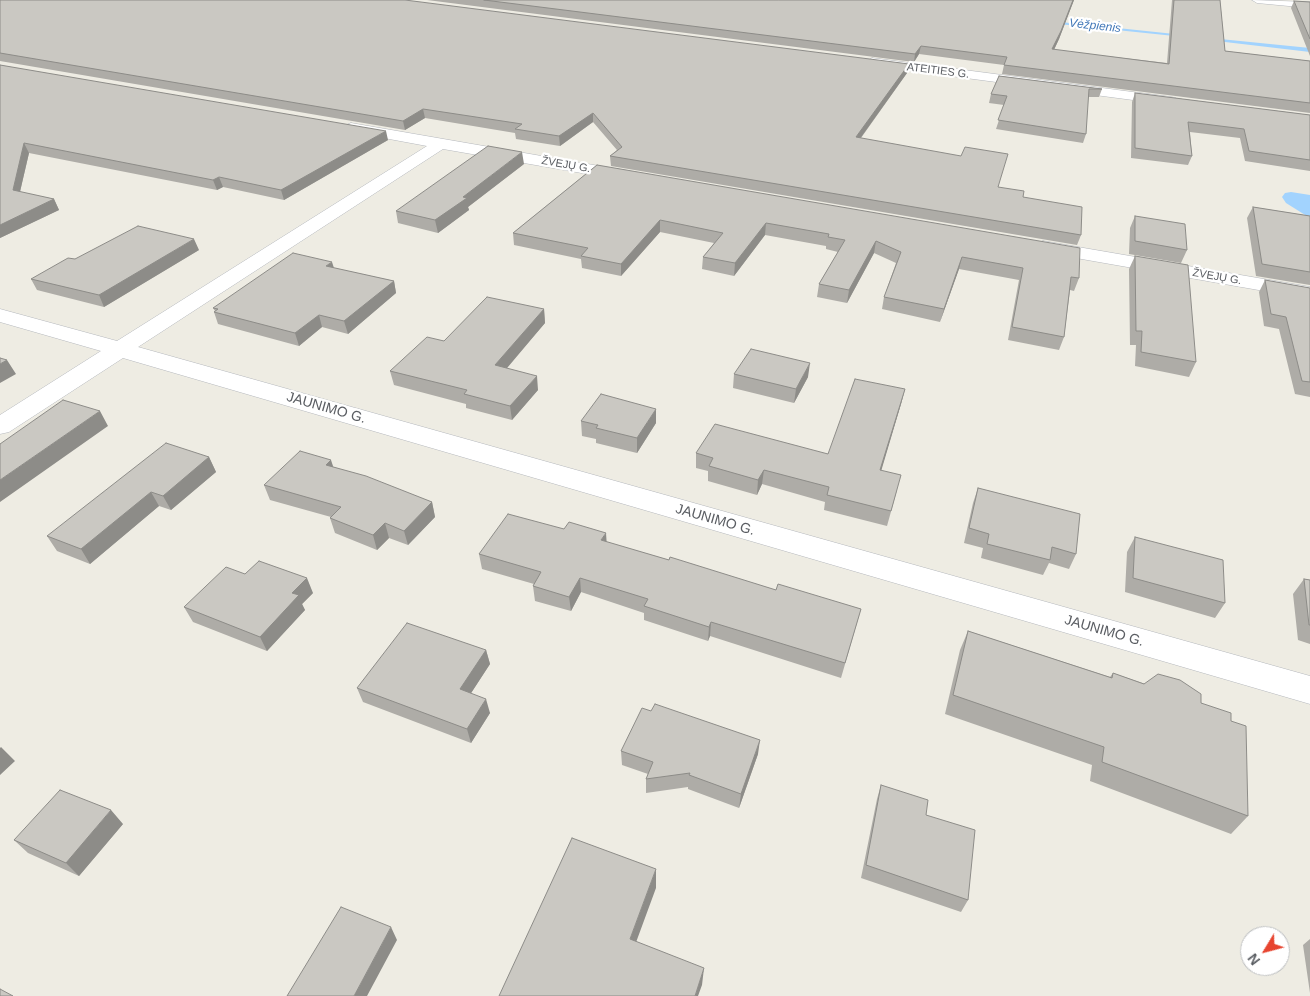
<!DOCTYPE html>
<html>
<head>
<meta charset="utf-8">
<style>
  body { margin:0 }
  #map { position:relative; width:1310px; height:996px; overflow:hidden; background:#eeece3; font-family:Helvetica,sans-serif }
  canvas { display:block }
  .north { position:absolute; left:1240px; top:926px; width:50px; height:50px; box-sizing:border-box; background:#fff; border:1px solid #bdbfc1; border-radius:50%; rotate:233deg; font-size:14px; font-weight:700; line-height:20px; text-align:center; color:#5b5e63 }
  .north::after { content:''; display:block; margin:auto; width:18px; height:22px; background:#e7442f; clip-path:polygon(50% 0,100% 100%,50% 72%,0 100%) }
</style>
</head>
<body>
<div id="map">
<canvas width="1310" height="996"></canvas>
<div class="north">N</div>
</div>
<script>
const context = document.querySelector('canvas').getContext('2d');
context.lineJoin = 'round';
function fillPath(path, color) {
  context.fillStyle = color;
  context.fill(path, 'evenodd');
}
function toPath(rows) {
  const path = new Path2D();
  for (const r of rows) {
    path.moveTo(r[0], r[1]);
    for (let i = 2; i < r.length; i += 2) path.lineTo(r[i], r[i + 1]);
  }
  return path;
}
function trace(path, color, width, dash) {
  context.strokeStyle = color;
  context.lineWidth = width;
  context.lineCap = dash ? 'butt' : 'round';
  context.setLineDash(dash || []);
  context.stroke(path);
}
function write(font, color, halo, rows, align = 'center') {
  context.font = font + ' Helvetica,sans-serif';
  context.lineWidth = 4.5;
  context.setLineDash([]);
  context.textBaseline = 'middle';
  context.strokeStyle = halo;
  context.fillStyle = color;
  for (const [text, x, y, turn = 0] of rows) {
    context.save();
    context.translate(x, y);
    context.rotate((+turn || 0) * Math.PI / 180);
    context.textAlign = isNaN(turn) ? turn : align;
    if (halo) context.strokeText(text, 0, 0);
    context.fillText(text, 0, 0);
    context.restore();
  }
}
fillPath(toPath([
  [1291,192,1310,195,1310,218,1286,203,1282,197,1285,193]
]), '#a2d3fe');
fillPath(toPath([
  [1051,21,1184,35,1186,36,1184,37,1049,23,1051,21],
  [1210,38,1310,48,1310,52,1208,40,1210,38]
]), '#a2d3fe');
const minor = toPath([
  [1252,0,1310,2,1310,8,1257,3,1252,0],
  [872,58,1171,97,1176,98,1178,101,1176,104,1171,105,867,65,866,62,872,58],
  [351,123,628,171,634,172,636,176,634,180,628,181,443,149,138,347,1310,676,1310,704,123,358,9,432,0,434,0,415,101,351,0,322,0,309,117,341,427,146,346,131,343,128,346,125,351,123],
  [1043,241,1310,287,1310,299,1036,251,1033,247,1036,243,1043,241]
]);
trace(minor, '#b5b8bd', 1);
fillPath(minor, '#fff');
fillPath(toPath([
  [0,0,907,73,861,138,998,187,1023,197,1081,235,1077,245,611,166,610,156,617,150,593,122,560,146,516,139,515,133,425,118,405,130,0,61],
  [427,0,1074,0,1059,39,1054,50,1167,63,1172,0,1220,0,1225,51,1310,61,1310,113,1002,74,1004,65,919,54,914,62],
  [1294,1,1310,2,1310,56,1291,8],
  [0,65,388,140,284,200,223,187,217,190,29,153,20,192,54,199,59,210,0,238],
  [999,76,1102,89,1099,97,1088,97,1086,134,1083,143,996,129,1004,105,989,103,991,94],
  [1135,93,1310,115,1310,171,1245,161,1240,138,1190,132,1192,156,1188,165,1131,158,1132,102],
  [524,164,468,207,469,210,438,233,398,223,396,211],
  [597,165,1079,278,1074,291,1070,290,1064,337,1059,350,1008,340,1019,280,959,269,940,322,882,309,884,297,896,263,874,253,847,303,817,297,819,284,838,252,826,249,826,246,765,235,734,276,702,269,703,257,714,243,660,232,621,276,582,268,581,259,514,245,513,233],
  [1253,207,1310,216,1310,285,1256,276,1247,218],
  [1135,216,1187,250,1181,263,1129,254,1130,228],
  [199,250,104,307,37,290,31,279,75,259],
  [1135,256,1196,362,1189,377,1135,366,1136,345,1130,345,1129,269],
  [334,268,394,281,396,293,348,334,322,327,299,346,218,324,214,312,215,311,213,308],
  [1265,280,1310,288,1310,397,1295,394,1279,329,1264,326,1259,292],
  [544,309,545,323,506,368,538,390,512,420,466,408,466,404,394,385,390,371,444,341],
  [734,374,808,377,794,403,733,388],
  [905,389,901,404,881,470,897,490,887,526,824,510,825,502,762,484,757,495,708,481,708,471,696,468,696,453,828,454],
  [581,421,656,423,637,453,596,443,596,439,582,436],
  [209,457,216,472,171,510,159,506,90,564,57,551,47,536],
  [334,467,432,502,435,517,408,545,389,538,377,550,335,533,330,518,331,517,270,500,264,485],
  [978,488,1076,554,1069,569,1049,563,1043,575,981,558,983,548,964,543,973,503],
  [1135,537,1225,603,1215,618,1125,592,1127,552],
  [606,542,669,560,776,590,861,609,841,678,710,636,708,641,644,620,644,613,581,592,571,611,535,601,533,586,534,584,482,569,479,554],
  [245,574,313,593,302,604,305,610,267,651,193,622,184,607],
  [1304,579,1310,580,1310,644,1298,640,1293,594],
  [968,631,1110,677,1113,673,1201,703,1231,721,1248,816,1231,834,1090,781,1092,765,945,714,960,650],
  [486,650,490,664,471,693,490,713,471,743,363,702,357,688],
  [621,751,758,754,739,808,688,789,688,787,646,793,646,779,648,774,622,765],
  [881,785,968,900,961,912,861,878,877,799],
  [123,824,79,876,28,853,14,840],
  [1310,939,1310,993,1303,945]
]), '#aeaca7');
fillPath(toPath([
  [1073,0,1074,0,1059,39,1050,58,1052,49],
  [921,46,919,54,914,62,915,54],
  [909,64,907,73,854,147,856,137],
  [423,109,425,118,405,130,403,121],
  [593,113,593,122,560,146,559,136],
  [386,131,388,140,284,200,281,190],
  [24,143,29,153,18,200,13,190],
  [522,152,524,164,468,207,469,210,438,233,435,220,463,197],
  [219,177,223,187,217,190,213,180],
  [54,199,59,210,0,238,0,225],
  [660,220,660,232,621,276,621,264],
  [766,223,765,235,734,276,735,263],
  [194,239,199,250,104,307,99,295],
  [876,241,874,253,847,303,849,290],
  [962,257,959,269,940,322,944,309],
  [332,262,336,274,326,266],
  [394,281,396,293,348,334,344,321],
  [544,309,545,323,497,380,495,365],
  [319,315,322,327,299,346,295,333],
  [7,360,16,374,0,383,0,364],
  [810,363,808,377,794,403,796,389],
  [537,376,538,390,512,420,510,406],
  [905,389,901,404,877,485,880,470],
  [656,409,656,423,637,453,637,438],
  [100,411,108,426,0,502,0,480],
  [209,457,216,472,171,510,163,496],
  [331,460,336,475,326,465],
  [764,470,762,484,757,495,758,480],
  [151,492,159,506,90,564,81,549],
  [432,502,435,517,408,545,404,531],
  [385,523,389,538,377,550,373,535],
  [606,533,607,547,601,540],
  [307,578,313,593,302,604,305,610,267,651,260,637,292,593],
  [580,578,581,592,571,611,569,597],
  [711,622,710,636,708,641,709,627],
  [486,650,490,664,464,704,460,689],
  [486,699,490,713,471,743,467,729],
  [760,740,758,754,739,808,741,794],
  [1,747,15,761,0,775,0,748],
  [111,810,123,824,79,876,66,863],
  [656,869,656,888,631,956,630,939],
  [391,927,397,940,367,996,354,996],
  [704,968,702,985,698,996,695,996]
]), '#8d8c88');
const building = toPath([
  [0,0,405,0,909,64,856,137,961,156,965,147,1008,154,998,187,1024,191,1023,197,1082,207,1081,235,610,156,622,147,593,113,559,136,515,129,522,124,423,109,403,121,0,53,0,0],
  [484,0,1073,0,1061,31,1052,49,1169,64,1174,0,1220,0,1225,51,1310,61,1310,103,1004,65,1007,57,921,46,915,54,484,0],
  [1294,1,1310,2,1310,39,1294,1],
  [0,65,386,131,281,190,219,177,213,180,24,143,13,190,54,199,0,225,0,65],
  [999,76,1102,89,1089,89,1086,134,998,120,1007,96,991,94,999,76],
  [1135,93,1310,115,1310,160,1249,151,1244,129,1188,122,1192,156,1135,148,1135,93],
  [488,146,522,152,463,197,467,198,435,220,396,211,488,146],
  [597,165,1080,248,1079,278,1071,277,1064,337,1012,327,1023,268,962,257,944,309,884,297,901,252,876,241,849,290,819,284,845,240,828,237,829,234,766,223,735,263,703,257,723,233,660,220,621,264,581,256,588,248,513,233,597,165],
  [1253,207,1310,216,1310,272,1262,264,1253,207],
  [1135,216,1185,224,1187,250,1135,241,1135,216],
  [138,226,194,239,99,295,31,279,68,258,75,259,138,226],
  [293,253,332,262,326,266,394,281,344,321,319,315,295,333,214,312,218,309,213,308,293,253],
  [1135,256,1188,265,1196,362,1141,352,1142,331,1136,331,1135,256],
  [1265,280,1310,288,1310,382,1302,381,1286,317,1271,314,1265,280],
  [487,297,544,309,495,365,537,376,510,406,464,394,467,390,390,371,427,337,444,341,487,297],
  [751,349,810,363,796,389,734,374,751,349],
  [0,358,7,360,0,364,0,358],
  [855,379,905,389,880,470,901,475,891,511,827,495,829,487,764,470,758,480,709,466,713,458,696,453,715,424,828,454,855,379],
  [601,394,656,409,637,438,596,428,598,425,581,421,601,394],
  [63,400,100,411,0,480,0,444,63,400],
  [166,443,209,457,163,496,151,492,81,549,47,536,166,443],
  [300,451,331,460,326,465,366,476,432,502,404,531,385,523,373,535,330,518,341,507,264,485,300,451],
  [978,488,1080,514,1076,554,1052,547,1050,560,987,544,989,534,969,528,978,488],
  [508,514,564,529,569,522,606,533,601,540,669,560,670,557,776,590,778,584,861,609,845,663,711,622,709,627,644,606,648,599,580,578,569,597,533,586,541,572,479,554,508,514],
  [1135,537,1223,560,1225,603,1133,578,1135,537],
  [259,561,307,578,292,593,299,595,260,637,184,607,226,567,245,574,259,561],
  [1304,579,1310,580,1310,625,1309,625,1304,579],
  [407,623,486,650,460,689,486,699,467,729,357,688,407,623],
  [968,631,1112,678,1113,673,1144,684,1158,674,1180,680,1201,694,1201,703,1231,713,1231,721,1246,726,1248,816,1102,762,1104,747,953,695,968,631],
  [655,704,760,740,741,794,689,775,690,773,646,779,653,762,621,751,642,708,651,711,655,704],
  [881,785,928,800,926,815,975,830,968,900,866,865,881,785],
  [60,790,111,810,66,863,14,840,60,790],
  [572,838,656,869,630,939,704,968,695,996,499,996,572,838],
  [341,907,391,927,354,996,287,996,341,907],
  [0,989,13,996,0,996,0,989]
]);
fillPath(building, '#cac8c2');
trace(building, '#8d8c88', 1);
write('11px', '#5b5e63', '#fff', [
  ["ATEITIES G.",938,71,7],
  ["ŽVEJŲ G.",566,165,10],
  ["ŽVEJŲ G.",1217,277,10]
]);
write('italic 12px', '#4278b8', '#fff', [
  ["Vėžpienis",1095,26,6]
]);
write('14px', '#5b5e63', '#fff', [
  ["JAUNIMO G.",326,408,16],
  ["JAUNIMO G.",715,520,16],
  ["JAUNIMO G.",1104,631,16]
]);
</script>
</body>
</html>
